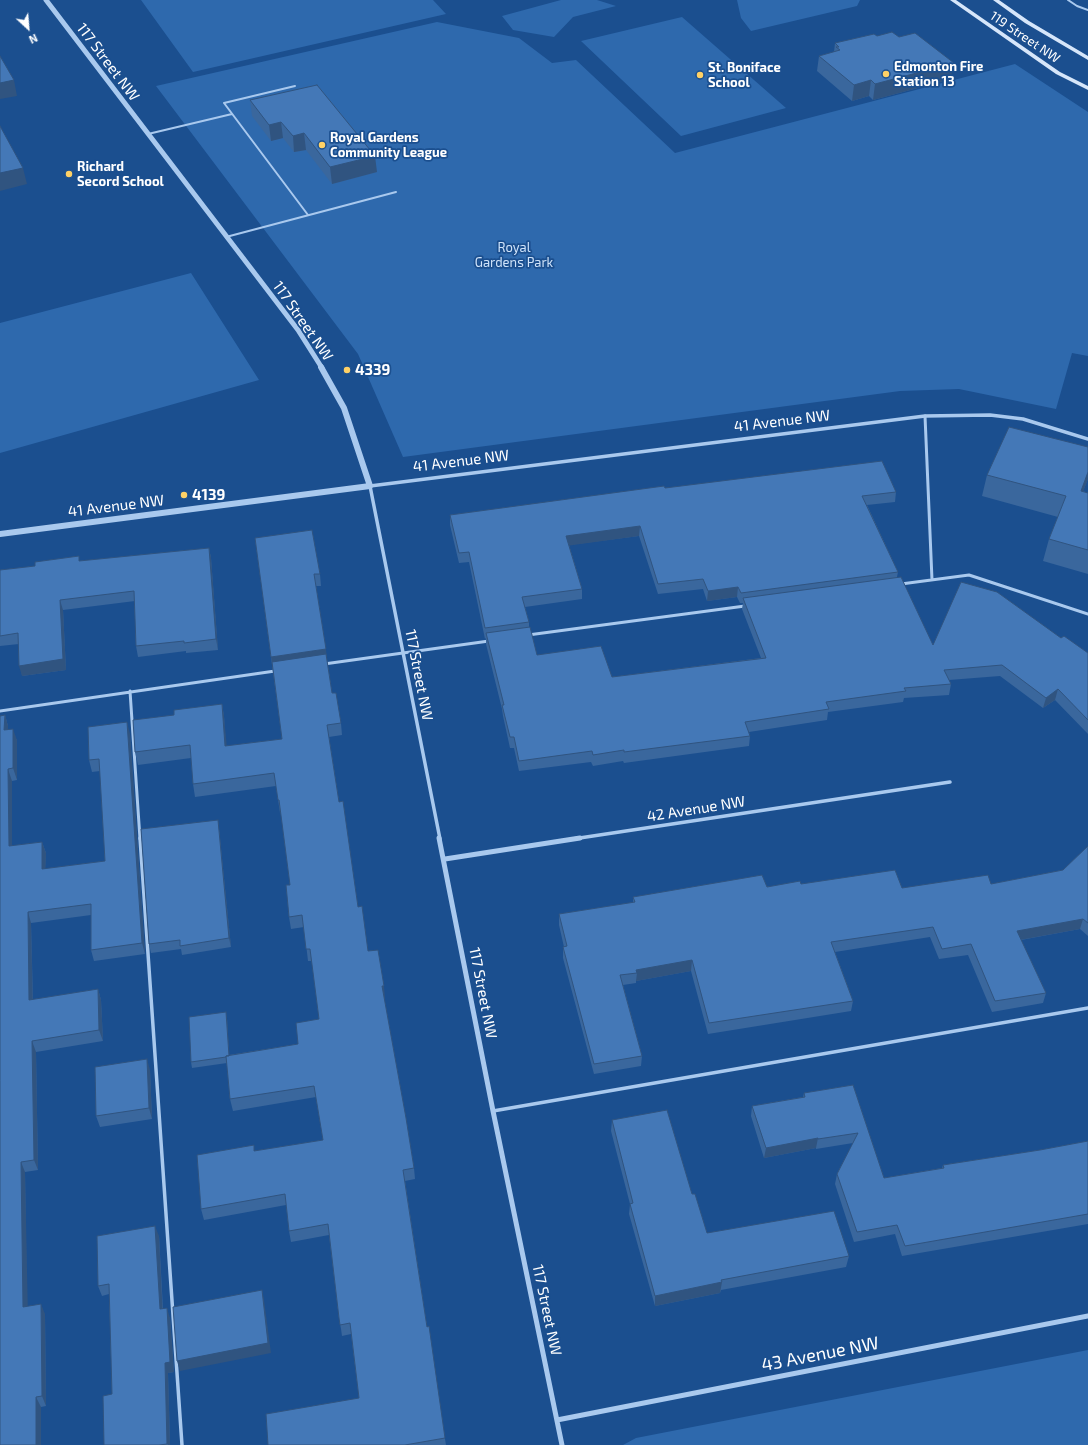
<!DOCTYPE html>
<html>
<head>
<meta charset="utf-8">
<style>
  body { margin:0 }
  #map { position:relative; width:1088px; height:1445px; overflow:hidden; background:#1b4f8f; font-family:"Exo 2",sans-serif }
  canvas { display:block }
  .north { position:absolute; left:8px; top:8px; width:40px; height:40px; -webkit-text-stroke:3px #1b4f8f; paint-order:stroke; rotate:154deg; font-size:11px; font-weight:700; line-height:16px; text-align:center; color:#fff }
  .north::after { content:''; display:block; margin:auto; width:14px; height:18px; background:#fff; clip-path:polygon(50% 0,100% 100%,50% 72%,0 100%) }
</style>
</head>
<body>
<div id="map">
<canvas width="1088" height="1445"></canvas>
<div class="north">N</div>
</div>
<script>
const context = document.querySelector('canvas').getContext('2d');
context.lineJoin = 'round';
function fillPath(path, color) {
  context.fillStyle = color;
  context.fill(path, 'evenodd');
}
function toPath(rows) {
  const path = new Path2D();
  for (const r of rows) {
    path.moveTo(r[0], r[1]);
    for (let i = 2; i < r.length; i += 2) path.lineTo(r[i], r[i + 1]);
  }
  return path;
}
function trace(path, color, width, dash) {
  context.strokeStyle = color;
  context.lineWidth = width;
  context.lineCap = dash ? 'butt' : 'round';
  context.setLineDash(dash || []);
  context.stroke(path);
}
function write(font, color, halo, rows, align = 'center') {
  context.font = font + ' "Exo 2",sans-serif';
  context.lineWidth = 3.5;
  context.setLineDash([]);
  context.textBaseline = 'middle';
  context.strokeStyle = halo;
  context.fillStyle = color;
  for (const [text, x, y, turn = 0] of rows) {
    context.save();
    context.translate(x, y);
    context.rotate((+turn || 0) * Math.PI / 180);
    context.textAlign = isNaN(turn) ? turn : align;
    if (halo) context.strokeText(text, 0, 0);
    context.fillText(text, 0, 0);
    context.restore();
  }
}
fillPath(toPath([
  [141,0,433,0,446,14,193,72],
  [561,0,597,0,616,6,573,17,554,37,513,30,502,16],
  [737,0,860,0,857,6,751,31,741,18],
  [682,17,786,108,681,136,581,41],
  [437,22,519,38,552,63,576,60,675,153,1015,64,1088,112,1088,356,1072,353,1056,409,959,389,900,391,403,457,358,354,156,86],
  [191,273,259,380,0,453,0,323],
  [1088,1350,1088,1445,623,1445,636,1438]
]), '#2e69ad');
trace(toPath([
  [1068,0,1077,6,1088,10],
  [295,86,224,103,308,215],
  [148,134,232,114],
  [226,237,396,192]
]), '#a9c9ee', 2);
trace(toPath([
  [925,416,932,580],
  [901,584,969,575,1088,614],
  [528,635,745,606],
  [324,664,489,641],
  [130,691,140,839],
  [0,711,275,671]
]), '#a9c9ee', 3);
trace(toPath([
  [140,838,182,1445],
  [493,1111,1088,1008]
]), '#a9c9ee', 3.5);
trace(toPath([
  [440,839,370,486,925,416,990,415,1023,419,1088,439],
  [573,839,950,782]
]), '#a9c9ee', 3.5);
trace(toPath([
  [439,838,493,1111,562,1445],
  [445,859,580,838],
  [557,1420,1088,1316]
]), '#a9c9ee', 5);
trace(toPath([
  [46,0,298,330,322,368]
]), '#a9c9ee', 5);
trace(toPath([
  [0,534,370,486,344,408,321,367]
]), '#a9c9ee', 6);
fillPath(toPath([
  [950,0,956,0,1060,72,1088,86,1088,90,1056,74,950,0],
  [993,0,999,0,1029,21,1088,56,1088,60,1025,23,993,0]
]), '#d6e6fa');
fillPath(toPath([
  [877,36,951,79,873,100,869,96,852,101,817,71,819,56,834,52,835,43],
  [250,100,377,172,332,184,306,150,294,152,283,138,271,141,252,116],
  [987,475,1088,479,1083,491,1088,493,1088,574,1043,561,1049,539,1058,517,982,496],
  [665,488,896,492,895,502,867,505,898,572,897,577,933,645,1061,638,1088,653,1088,734,1055,700,1043,708,1000,676,949,680,951,684,949,695,904,698,903,702,828,712,827,720,749,732,750,736,749,746,624,763,623,761,593,766,591,762,519,771,514,748,510,748,503,716,502,709,486,644,486,638,485,639,469,562,459,563,450,525,450,515],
  [639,536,658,594,703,589,707,601,737,597,740,603,743,603,742,609,761,658,612,677,537,655,529,628,529,622,525,607,582,599,582,589,569,545],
  [255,538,320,574,321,586,316,586,332,693,341,723,342,735,329,737,339,802,358,907,368,951,384,986,384,998,414,1168,415,1179,405,1181,427,1327,446,1445,268,1445,359,1398,351,1334,342,1336,341,1329,339,1318,329,1235,291,1242,289,1231,286,1205,204,1220,201,1209,255,1151,323,1140,316,1097,233,1111,230,1099,227,1063,192,1068,191,1062,227,1018,229,1055,298,1044,319,1019,312,961,308,961,304,927,291,929,289,917,290,885,281,812,280,813,276,786,195,797,193,784,191,758,138,765,135,752,174,715,222,704,224,716,226,746,282,739],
  [209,548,211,558,218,650,186,653,186,651,138,657,136,646,135,601,63,610,66,670,22,676,19,644,0,646,0,570,80,561],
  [5,715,8,726,8,729,17,740,17,780,12,781,12,846,42,842,46,853,45,869,105,861,100,771,92,772,89,760,130,734,145,954,94,961,91,950,91,915,31,923,33,1000,98,989,101,1000,103,1041,36,1052,38,1170,25,1172,27,1306,45,1314,46,1406,41,1407,41,1445,0,1445],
  [219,829,231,947,182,955,181,949,151,953,149,944],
  [1088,846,1088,936,1080,929,1021,940,1046,993,1043,1003,992,1012,968,955,939,959,930,937,835,952,853,1001,851,1011,708,1034,691,971,636,981,636,983,623,985,642,1056,641,1066,594,1074,563,958,563,947,564,947,559,925,559,914,633,903,633,897,801,884,902,888,991,884,1063,870],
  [150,1070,152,1119,100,1127,96,1116],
  [853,1085,884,1178,942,1168,943,1165,1040,1150,1088,1141,1088,1224,902,1256,895,1234,854,1242,835,1184,837,1174,853,1143,816,1149,816,1148,764,1158,751,1116,752,1106,803,1097,804,1093],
  [612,1120,692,1194,707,1233,849,1256,846,1267,721,1290,720,1293,655,1306,629,1214,630,1204,611,1131],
  [159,1236,163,1309,170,1318,174,1372,168,1373,170,1445,104,1445,112,1394,109,1294,102,1296,98,1286]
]), '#3a679d');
fillPath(toPath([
  [954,63,951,79,873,100,875,84],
  [14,80,17,96,0,99,0,83],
  [871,80,869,96,852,101,854,85],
  [281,122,283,138,271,141,269,125],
  [304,133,306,150,294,152,293,136],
  [375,156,377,172,332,184,330,167],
  [23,168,27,184,0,191,0,173],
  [1088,472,1088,479,1075,512,1081,491],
  [640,526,639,536,566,546,566,536],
  [209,548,211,558,218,650,216,639],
  [738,587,737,597,707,601,708,591],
  [60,600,63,610,66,670,22,676,19,666],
  [326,649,327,661,273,669,271,657],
  [1058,689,1055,700,1043,708,1046,698],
  [222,704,224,716,228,759,225,746],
  [5,715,8,726,8,741,4,730],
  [127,722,130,734,145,954,142,943],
  [13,729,17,740,17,780,13,768],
  [8,769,12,781,12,857,9,846],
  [218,820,219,829,231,947,229,938],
  [42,842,46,853,45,881,42,869],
  [28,912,31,923,33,1011,29,1000],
  [1083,919,1080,929,1014,941,1017,931],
  [692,960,691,971,636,981,637,973,636,970],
  [382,986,384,986,385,998,384,998],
  [98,989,101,1000,103,1041,99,1030],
  [226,1012,227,1018,230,1063,229,1057],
  [32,1041,36,1052,38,1170,34,1160],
  [147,1059,150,1070,152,1119,149,1108],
  [818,1138,816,1148,764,1158,766,1148],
  [21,1162,25,1172,28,1317,23,1307],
  [155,1226,159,1236,163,1319,160,1309],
  [722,1282,720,1293,655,1306,655,1296],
  [262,1290,264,1300,271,1353,180,1371,177,1361],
  [41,1304,45,1314,46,1406,42,1396],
  [167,1308,170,1318,174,1372,168,1373,170,1445,168,1445,167,1444,165,1363],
  [36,1397,41,1407,41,1445,36,1445]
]), '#305480');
const building = toPath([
  [892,32,899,37,915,33,954,63,875,84,871,80,854,85,819,56,840,50,836,47,839,47,835,43,874,34,877,36,892,32],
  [0,56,14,80,0,83,0,56],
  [317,85,375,156,330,167,304,133,293,136,281,122,269,125,250,100,317,85],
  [0,126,23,168,0,173,0,126],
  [1009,427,1088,447,1088,472,1081,491,1088,493,1088,550,1049,539,1066,496,987,475,1009,427],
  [882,461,896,492,862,496,898,572,741,593,738,587,708,591,703,579,658,584,640,526,566,536,582,589,522,597,529,622,485,628,469,552,459,553,450,515,664,486,665,488,882,461],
  [312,530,320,574,314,574,326,649,271,657,255,538,312,530],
  [209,548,216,639,184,643,184,641,136,646,134,591,60,600,63,659,19,666,18,633,0,636,0,570,35,566,35,562,79,556,79,561,209,548],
  [901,577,933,645,961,582,997,592,1061,638,1064,636,1088,653,1088,720,1058,689,1046,698,1002,665,944,670,951,684,904,688,906,691,826,702,829,709,745,722,750,736,624,752,624,750,593,755,592,751,519,761,514,737,510,737,502,705,504,705,486,633,530,627,537,655,601,646,612,677,766,658,743,598,901,577],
  [326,654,332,693,336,693,341,723,327,725,339,802,343,801,358,907,362,906,368,951,378,950,384,986,382,986,406,1118,414,1168,403,1170,427,1327,429,1326,445,1438,405,1445,268,1445,266,1414,359,1398,350,1323,340,1325,339,1318,328,1224,289,1231,285,1194,201,1209,197,1155,254,1145,254,1151,323,1140,314,1086,230,1099,226,1056,298,1044,296,1023,319,1019,310,949,306,949,302,915,289,917,286,885,290,885,279,800,278,800,274,773,193,784,190,745,135,752,133,720,174,715,174,710,222,704,225,746,282,739,272,662,326,654],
  [5,715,4,730,13,729,13,768,8,769,9,846,42,842,42,869,105,861,99,759,89,760,88,727,127,722,142,943,91,950,91,904,28,912,29,1000,98,989,99,1030,32,1041,34,1160,21,1162,23,1307,41,1304,42,1396,36,1397,36,1445,0,1445,0,716,5,715],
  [218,820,229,938,180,946,180,940,149,944,141,829,218,820],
  [1088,846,1088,923,1083,919,1017,931,1046,993,995,1001,971,944,942,949,933,927,831,942,853,1001,709,1023,692,960,636,970,637,973,620,975,642,1056,594,1064,563,947,567,946,559,914,635,902,633,897,762,875,767,887,800,881,801,884,895,870,902,888,988,875,991,884,1063,870,1088,846],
  [226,1012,229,1056,226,1056,226,1057,191,1062,189,1017,226,1012],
  [147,1059,149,1108,96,1116,95,1067,147,1059],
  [853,1085,884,1178,944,1168,943,1165,1040,1150,1088,1141,1088,1214,905,1246,897,1225,857,1232,837,1174,858,1133,818,1139,818,1138,766,1148,752,1106,805,1097,804,1093,853,1085],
  [667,1110,692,1194,695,1194,707,1233,834,1211,849,1256,721,1280,722,1282,655,1296,630,1204,633,1203,612,1120,667,1110],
  [155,1226,160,1309,167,1308,170,1362,165,1363,167,1444,159,1445,104,1445,103,1396,112,1394,109,1284,98,1286,97,1236,155,1226],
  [262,1290,268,1343,177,1361,173,1307,262,1290]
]);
fillPath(building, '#4478b7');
trace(building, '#305480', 1);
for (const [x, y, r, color] of [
  [886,74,4,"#ffd166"],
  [700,75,4,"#ffd166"],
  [322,145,4,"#ffd166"],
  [69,174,4,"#ffd166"],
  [347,370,4,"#ffd166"],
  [184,495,4,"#ffd166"]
]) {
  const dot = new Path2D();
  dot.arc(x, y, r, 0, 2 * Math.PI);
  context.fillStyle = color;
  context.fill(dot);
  trace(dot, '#1b4f8f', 1.5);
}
write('13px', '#fff', '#1b4f8f', [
  ["119 Street NW",1025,37,34]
]);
write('bold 13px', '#fff', '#1b4f8f', [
  ["Edmonton Fire",894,67],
  ["Station 13",894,82],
  ["St. Boniface",708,68],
  ["School",708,83],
  ["Royal Gardens",330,138],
  ["Community League",330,153],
  ["Richard",77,167],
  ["Secord School",77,182]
], 'left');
write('13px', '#cfe3fa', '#1b4f8f', [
  ["Royal",514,248],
  ["Gardens Park",514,263]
]);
write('15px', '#fff', '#1b4f8f', [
  ["117 Street NW",108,62,53],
  ["117 Street NW",303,321,55],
  ["41 Avenue NW",782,421,-7],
  ["41 Avenue NW",461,461,-7],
  ["41 Avenue NW",116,506,-7],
  ["117 Street NW",419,675,79],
  ["42 Avenue NW",696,809,-9],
  ["117 Street NW",483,993,79],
  ["117 Street NW",547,1310,78]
]);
write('bold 15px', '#fff', '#1b4f8f', [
  ["4339",355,370],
  ["4139",192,495]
], 'left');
write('18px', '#fff', '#1b4f8f', [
  ["43 Avenue NW",820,1354,-11]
]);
</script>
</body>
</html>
